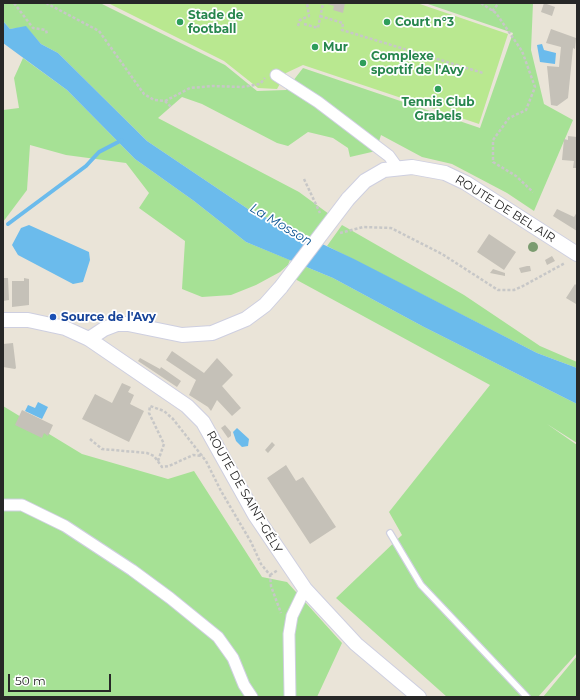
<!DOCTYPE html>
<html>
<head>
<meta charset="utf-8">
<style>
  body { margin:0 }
  #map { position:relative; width:580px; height:700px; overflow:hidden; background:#eae4d8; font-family:Montserrat,sans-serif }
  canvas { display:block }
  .frame { position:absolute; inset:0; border:4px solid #272727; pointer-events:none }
  .scale { position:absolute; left:8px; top:674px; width:103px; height:18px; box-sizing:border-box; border:2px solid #272727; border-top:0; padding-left:5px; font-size:12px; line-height:14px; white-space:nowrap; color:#272727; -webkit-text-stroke:3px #fff; paint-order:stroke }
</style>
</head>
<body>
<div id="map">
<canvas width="580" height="700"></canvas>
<div class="frame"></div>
<div class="scale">50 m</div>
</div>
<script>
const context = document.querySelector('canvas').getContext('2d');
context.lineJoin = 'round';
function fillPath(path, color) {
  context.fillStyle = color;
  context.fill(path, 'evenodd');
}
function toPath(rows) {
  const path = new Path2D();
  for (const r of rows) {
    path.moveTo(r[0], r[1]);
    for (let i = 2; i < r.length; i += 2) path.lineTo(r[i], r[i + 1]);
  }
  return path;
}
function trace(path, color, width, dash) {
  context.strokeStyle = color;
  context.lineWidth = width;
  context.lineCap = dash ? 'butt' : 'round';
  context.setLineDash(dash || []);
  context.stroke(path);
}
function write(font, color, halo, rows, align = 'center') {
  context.font = font + ' Montserrat,sans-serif';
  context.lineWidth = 3.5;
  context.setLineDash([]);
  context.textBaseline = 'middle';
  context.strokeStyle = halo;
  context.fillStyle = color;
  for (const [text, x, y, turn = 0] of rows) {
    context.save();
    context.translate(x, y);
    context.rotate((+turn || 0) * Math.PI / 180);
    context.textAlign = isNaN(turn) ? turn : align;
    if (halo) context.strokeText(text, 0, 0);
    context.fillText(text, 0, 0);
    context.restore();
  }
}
fillPath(toPath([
  [3,3,100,3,225,65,257,91,286,90,303,68,480,128,513,33,425,3,533,3,531,50,544,104,573,120,534,211,507,193,452,164,422,157,381,135,376,151,350,157,348,148,333,138,308,132,288,146,277,143,202,104,182,97,158,118,299,192,329,214,310,237,248,209,147,141,58,53,41,44,26,27,10,29,3,21],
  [23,58,67,90,135,159,194,201,246,242,290,260,288,265,280,272,256,285,231,295,202,297,182,289,185,241,139,208,149,193,126,163,66,155,30,145,27,190,3,222,3,110,19,108,14,78],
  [342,225,464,295,540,346,577,362,577,368,537,353,327,246],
  [304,266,333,278,424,327,577,404,577,443,547,424,577,445,577,653,538,697,447,697,336,598,402,535,389,512,490,385,295,279],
  [3,406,82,454,168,479,194,471,262,577,287,582,342,643,317,697,3,697],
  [577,656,577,697,543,697]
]), '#a6e195');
fillPath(toPath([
  [108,3,417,3,508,34,479,124,303,65,286,73,277,89,258,88,224,61]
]), '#b9e890');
fillPath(toPath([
  [3,21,10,29,26,26,41,44,58,53,147,141,248,209,354,259,537,353,577,368,577,404,424,327,333,278,246,242,194,201,135,159,67,90,3,43],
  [542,44,544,50,556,53,555,64,540,62,537,45],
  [29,225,89,252,90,260,83,282,73,284,18,255,12,245,21,228],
  [38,402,48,407,42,419,25,411,28,405,35,408],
  [237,428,249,439,248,446,242,447,236,441,233,432]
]), '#6bbbec');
trace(toPath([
  [8,224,86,166,99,152,122,140]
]), '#6bbbec', 4);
fillPath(toPath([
  [324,3,345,3,343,13,333,10,334,6],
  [544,3,555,7,552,16,541,12],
  [551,29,576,38,575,49,573,48,568,98,557,106,551,105,547,66,559,67,561,47,546,43],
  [568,136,577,137,577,168,573,168,574,161,562,160,564,139,568,140],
  [557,209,574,217,577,212,577,231,553,216],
  [489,234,516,252,504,270,477,252],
  [552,256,555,261,547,265,545,260],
  [527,266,530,266,531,271,521,273,519,268],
  [493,269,505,273,505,276,490,273],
  [3,278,8,278,9,300,3,301],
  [24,278,29,279,29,305,12,307,12,281,24,281],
  [575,284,577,286,576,304,566,298],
  [13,343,16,368,15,369,3,367,3,344],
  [172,351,204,373,217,358,233,375,222,386,241,408,232,416,217,400,211,411,208,407,189,395,196,380,166,360],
  [140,358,160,369,161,367,181,381,177,387,138,361],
  [122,383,131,387,128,392,134,395,130,404,144,411,129,442,82,419,95,394,112,403],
  [22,410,53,425,48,436,44,433,42,438,15,425],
  [225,425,231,432,231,436,228,438,221,428],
  [272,442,275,445,268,453,265,450],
  [286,465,296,481,303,477,336,527,310,544,267,478]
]), '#c5c1b8');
const service = toPath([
  [390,533,421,585,527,697]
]);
const minor = toPath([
  [276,75,318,102,389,156,397,167],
  [3,505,22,505,65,526,132,570,170,598,218,637,233,658,244,685,252,697],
  [290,697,289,634,292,616,305,589]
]);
const tertiary = toPath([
  [348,199,365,181,384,170,412,167,445,173,466,183,577,254],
  [3,320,28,320,65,328,89,339,187,406,203,422,255,515,305,589,356,644,419,697],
  [89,339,104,329,117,324,128,324,182,335,212,333,246,319,265,305,281,287]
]);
trace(service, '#cecfe0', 8);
trace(minor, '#cecfe0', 13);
trace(tertiary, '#cecfe0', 16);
trace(toPath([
  [14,3,33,28,46,30,47,34],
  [46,3,99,31,144,94,154,100,165,101,172,108],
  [481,3,496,13,522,51,535,87,526,110,509,118,493,140,493,162,516,176,533,192],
  [492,11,499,3],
  [320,16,343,23,342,30,483,73],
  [304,24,318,28,323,3],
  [298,26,300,20,309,16,307,3],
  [165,101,190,88,213,86,242,87,260,84,265,78],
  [304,179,320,213],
  [340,233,363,227,391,228,442,254,498,290,514,290,523,286,565,263],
  [90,439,102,449,147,453,154,456,162,467,169,466,193,455,203,456],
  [158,461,164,444,149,413,150,406,164,411,173,419,206,461,221,491,251,542,261,564,270,575,271,586,281,613],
  [270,575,278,570]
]), '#c7c7c7', 2.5, [3, 2]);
trace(service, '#fff', 5.5);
trace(minor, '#fff', 11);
trace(tertiary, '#fff', 14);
const tertiaryBridge = toPath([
  [281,287,348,199]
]);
trace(tertiaryBridge, '#cecfe0', 16, []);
trace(tertiaryBridge, '#fff', 14);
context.fillStyle = '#7b9c70';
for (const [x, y] of [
  [533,247]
]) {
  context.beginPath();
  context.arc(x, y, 5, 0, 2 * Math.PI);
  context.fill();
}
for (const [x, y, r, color] of [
  [180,22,4,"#2e9e5b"],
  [387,22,4,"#2e9e5b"],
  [315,47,4,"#2e9e5b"],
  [363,63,4,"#2e9e5b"],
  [438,89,4,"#2e9e5b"],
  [53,317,4,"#1a4fb4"]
]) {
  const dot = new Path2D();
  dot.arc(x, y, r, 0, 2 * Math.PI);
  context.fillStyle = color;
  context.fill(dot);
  trace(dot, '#fff', 1.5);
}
write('bold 12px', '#27864d', '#fff', [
  ["Stade de",188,15],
  ["football",188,29],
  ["Court n°3",395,22],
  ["Mur",323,47],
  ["Complexe",371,56],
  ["sportif de l'Avy",371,70],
  ["Tennis Club",438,102,"center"],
  ["Grabels",438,116,"center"]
], 'left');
write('12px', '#272727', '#fff', [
  ["ROUTE DE BEL AIR",505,209,32],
  ["ROUTE DE SAINT-GÉLY",244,492,60]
]);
write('bold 12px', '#164399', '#fff', [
  ["Source de l'Avy",61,317]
], 'left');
write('italic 13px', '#0f5794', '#fff', [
  ["La Mosson",281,225,31]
]);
</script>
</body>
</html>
